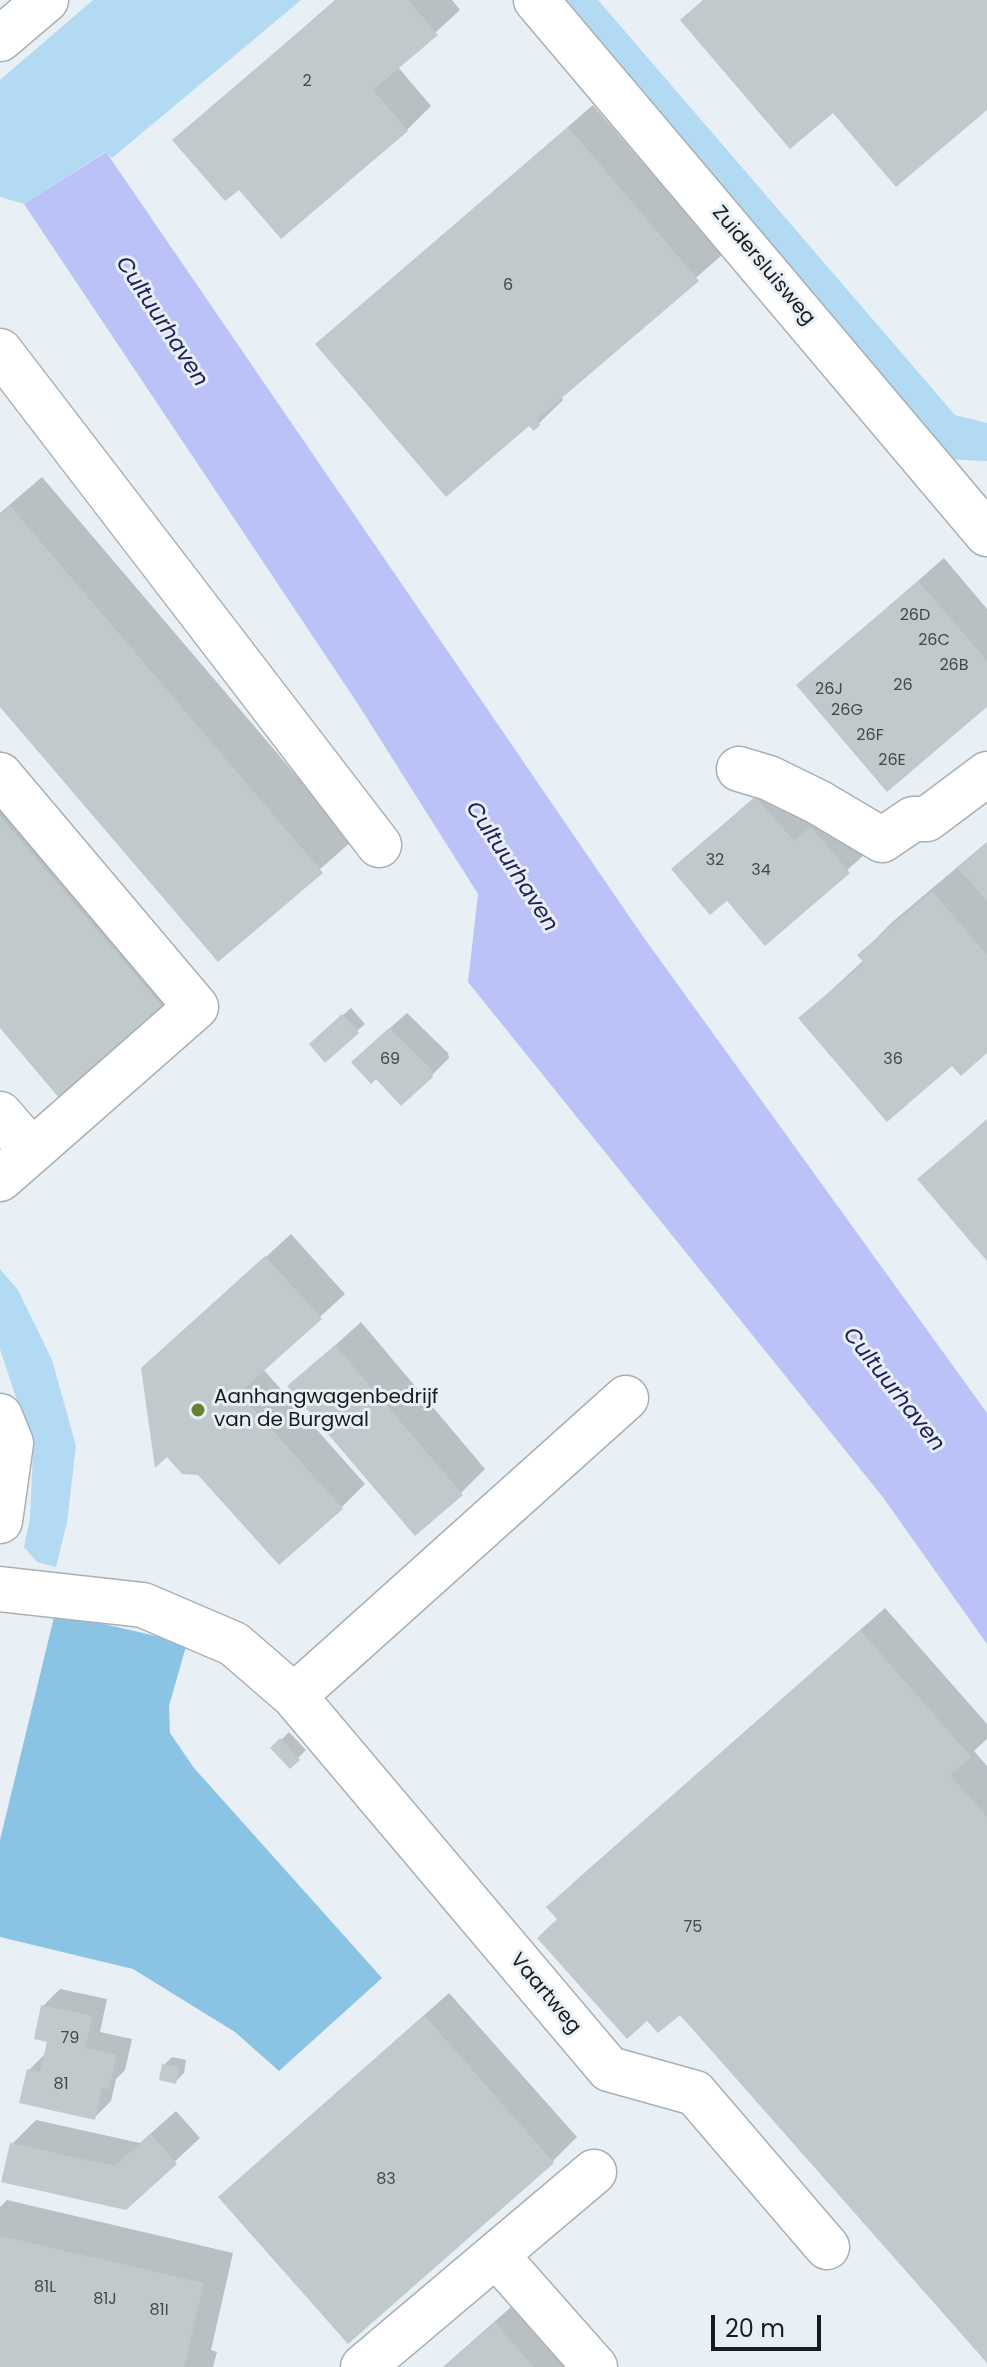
<!DOCTYPE html>
<html>
<head>
<meta charset="utf-8">
<style>
  body { margin:0 }
  #map { position:relative; width:987px; height:2367px; overflow:hidden; background:#e8f0f5; font-family:Poppins,sans-serif }
  canvas { display:block }
  .scale { position:absolute; left:711px; top:2315px; width:110px; height:36px; box-sizing:border-box; border:4px solid #191c1e; border-top:0; padding-left:10px; font-size:24px; line-height:28px; white-space:nowrap; color:#191c1e; -webkit-text-stroke:6px #e8f0f5; paint-order:stroke }
</style>
</head>
<body>
<div id="map">
<canvas width="987" height="2367"></canvas>
<div class="scale">20 m</div>
</div>
<script>
const context = document.querySelector('canvas').getContext('2d');
context.lineJoin = 'round';
function fillPath(path, color) {
  context.fillStyle = color;
  context.fill(path, 'evenodd');
}
function toPath(rows) {
  const path = new Path2D();
  for (const r of rows) {
    path.moveTo(r[0], r[1]);
    for (let i = 2; i < r.length; i += 2) path.lineTo(r[i], r[i + 1]);
  }
  return path;
}
function trace(path, color, width, dash) {
  context.strokeStyle = color;
  context.lineWidth = width;
  context.lineCap = dash ? 'butt' : 'round';
  context.setLineDash(dash || []);
  context.stroke(path);
}
function write(font, color, halo, rows, align = 'center') {
  context.font = font + ' Poppins,sans-serif';
  context.lineWidth = 6;
  context.setLineDash([]);
  context.textBaseline = 'middle';
  context.strokeStyle = halo;
  context.fillStyle = color;
  for (const [text, x, y, turn = 0] of rows) {
    context.save();
    context.translate(x, y);
    context.rotate((+turn || 0) * Math.PI / 180);
    context.textAlign = isNaN(turn) ? turn : align;
    if (halo) context.strokeText(text, 0, 0);
    context.fillText(text, 0, 0);
    context.restore();
  }
}
fillPath(toPath([
  [93,0,301,0,112,158,105,152,24,204,0,197,0,80],
  [557,0,598,0,955,415,987,423,987,461,940,459],
  [0,1269,18,1290,52,1360,76,1446,67,1522,56,1567,37,1562,24,1547,30,1519,33,1449,0,1349]
]), '#b2daf3');
fillPath(toPath([
  [55,1613,187,1643,169,1706,170,1733,194,1768,382,1978,279,2071,235,2032,133,1969,0,1937,0,1840]
]), '#8bc3e5');
fillPath(toPath([
  [106,152,642,935,987,1413,987,1644,882,1496,468,982,478,894,356,701,24,204]
]), '#bbc2f7');
fillPath(toPath([
  [335,0,452,0,460,10,398,67,431,106,407,130,239,187,175,140],
  [593,105,722,255,561,395,563,400,534,428,529,423,317,344],
  [42,477,352,841,218,959,0,706,0,513],
  [944,558,987,609,987,704,799,685],
  [0,750,193,977,163,1007,0,1025],
  [781,774,873,847,766,943,727,898,673,869],
  [987,842,987,1051,953,1063,801,1018,864,960,860,955,890,924],
  [351,1008,365,1024,357,1031,311,1044],
  [407,1013,448,1053,449,1058,432,1075,371,1045],
  [987,1119,987,1258,920,1179],
  [291,1234,345,1294,263,1369,365,1484,341,1508,143,1369],
  [361,1322,485,1469,461,1493,290,1386],
  [885,1608,987,1724,987,1739,974,1751,987,1766,987,2360,680,2012,559,1919,573,1883],
  [289,1732,306,1750,290,1766,273,1748],
  [60,1989,107,1999,100,2032,132,2039,125,2070,116,2079,111,2101,94,2118,29,2070,45,2054,50,2040,43,2006],
  [449,1993,577,2137,552,2162,221,2197],
  [172,2057,186,2060,184,2073,176,2081,164,2065],
  [176,2111,200,2138,125,2208,12,2144,36,2120,140,2143],
  [7,2200,233,2253,211,2350,217,2352,213,2367,0,2367,0,2207],
  [527,2293,592,2367,443,2367]
]), '#0003');
fillPath(toPath([
  [336,0,408,0,438,35,373,90,408,131,281,239,239,190,225,201,172,140],
  [703,0,987,0,987,110,896,187,833,113,790,149,680,20],
  [568,127,699,281,537,419,540,425,534,431,529,426,446,497,315,344],
  [10,506,323,873,218,962,0,707,0,515],
  [918,581,987,661,987,707,887,792,796,685],
  [755,797,794,841,811,827,850,873,765,946,727,901,710,915,671,869],
  [0,816,164,1009,59,1098,0,1028],
  [987,843,987,901,958,868],
  [932,891,987,955,987,1053,961,1076,952,1066,887,1122,798,1018,864,963,857,955],
  [342,1014,359,1033,325,1063,309,1044],
  [389,1028,432,1070,433,1077,401,1106,376,1079,371,1084,351,1062],
  [987,1120,987,1261,917,1179],
  [265,1256,322,1319,239,1393,343,1509,279,1565,198,1475,182,1474,167,1457,155,1468,141,1368],
  [335,1345,463,1495,415,1536,287,1386],
  [860,1630,971,1757,950,1775,987,1817,987,2363,680,2015,658,2033,647,2021,627,2039,537,1938,557,1919,546,1907],
  [280,1738,300,1760,290,1769,270,1748],
  [41,2005,92,2016,85,2048,116,2055,109,2089,102,2088,95,2120,19,2103,27,2069,40,2072,47,2042,34,2039],
  [424,2015,554,2163,348,2344,218,2197],
  [162,2064,179,2067,176,2084,159,2080],
  [151,2134,177,2164,126,2210,1,2182,10,2143,114,2166],
  [0,2236,204,2283,184,2367,0,2367],
  [495,2323,534,2367,444,2367]
]), '#c0cacc');
const minor = toPath([
  [536,0,987,534],
  [0,39,46,0],
  [0,351,379,845],
  [739,769,769,778,818,802,882,840,913,819,927,819,987,774],
  [0,775,196,1007,32,1151],
  [0,1114,32,1151,0,1179],
  [0,1416,11,1443,0,1521],
  [0,1589,143,1605,234,1644,294,1696,609,2069,695,2093,827,2247],
  [294,1696,626,1398],
  [496,2255,595,2367],
  [363,2367,594,2172]
]);
trace(minor, '#a9b0b5', 47);
trace(minor, '#fff', 44);
for (const [x, y, r, color] of [
  [198,1410,8,"#678134"]
]) {
  const dot = new Path2D();
  dot.arc(x, y, r, 0, 2 * Math.PI);
  context.fillStyle = color;
  context.fill(dot);
  trace(dot, '#e8f0f5', 3);
}
write('16px', '#43484a', null, [
  ["2",307,82],
  ["6",508,286],
  ["26D",915,616],
  ["26C",934,641],
  ["26B",954,666],
  ["26",903,686],
  ["26J",829,690],
  ["26G",847,711],
  ["26F",870,736],
  ["26E",892,761],
  ["32",715,861],
  ["34",761,871],
  ["69",390,1060],
  ["36",893,1060],
  ["75",693,1928],
  ["79",70,2039],
  ["81",61,2085],
  ["83",386,2180],
  ["81L",45,2288],
  ["81J",105,2300],
  ["81I",159,2311]
]);
write('20px', '#191c1e', '#e8f0f5', [
  ["Zuidersluisweg",763,266,50],
  ["Vaartweg",545,1994,50]
]);
write('20px', '#191c1e', '#e8f0f5', [
  ["Aanhangwagenbedrijf",214,1398],
  ["van de Burgwal",214,1421]
], 'left');
write('italic 22px', '#22205d', '#e8f0f5', [
  ["Cultuurhaven",161,322,57],
  ["Cultuurhaven",511,867,57],
  ["Cultuurhaven",893,1390,52]
]);
</script>
</body>
</html>
